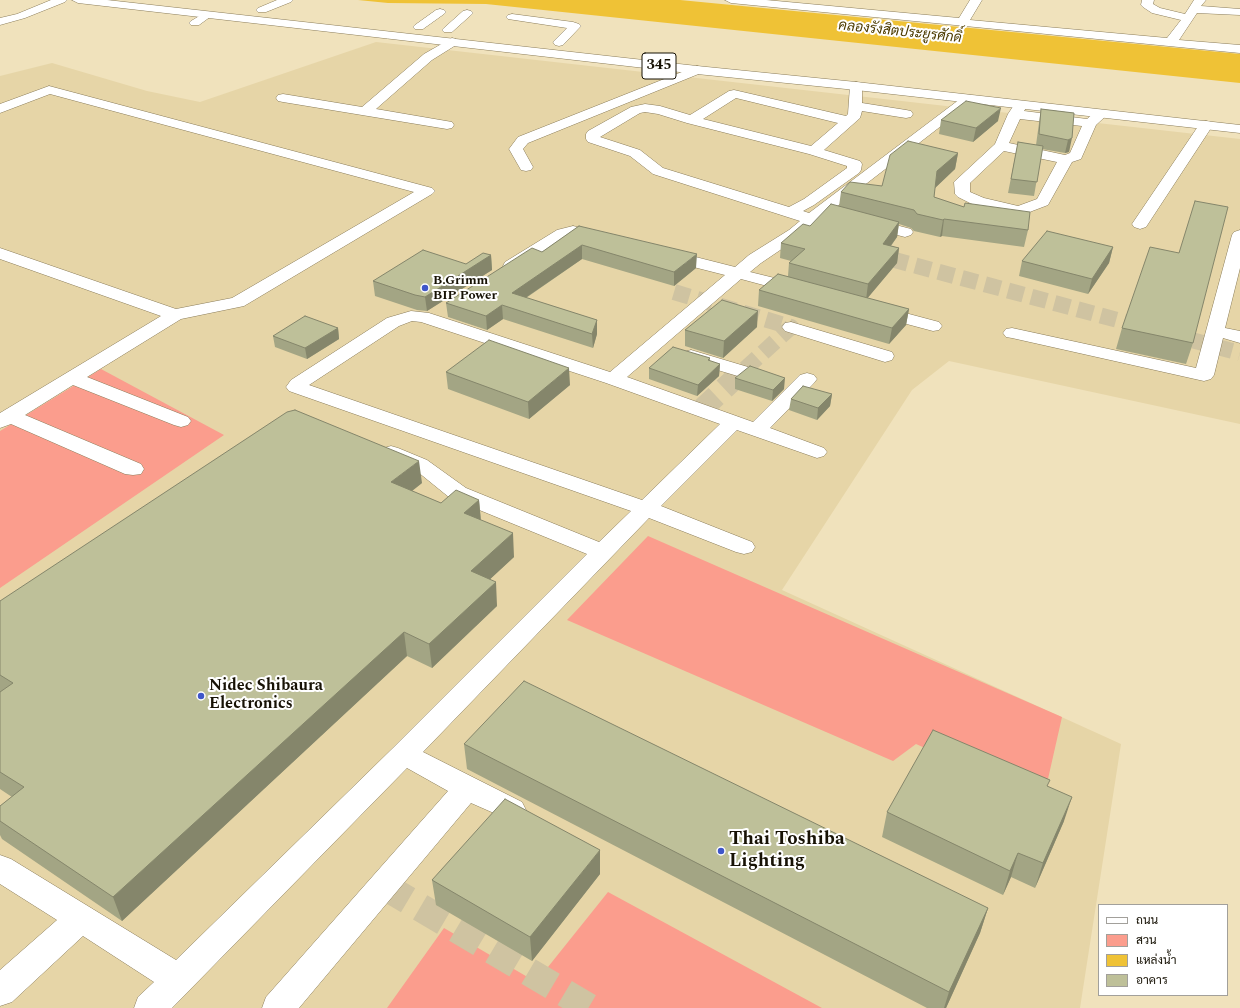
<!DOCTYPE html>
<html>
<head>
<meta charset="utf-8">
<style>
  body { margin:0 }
  #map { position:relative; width:1240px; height:1008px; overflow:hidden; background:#f0e2bc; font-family:Spectral,Sarabun,serif }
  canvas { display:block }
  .legend { position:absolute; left:1098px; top:904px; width:130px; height:92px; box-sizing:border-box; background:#fff; border:1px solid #a2a09b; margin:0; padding:5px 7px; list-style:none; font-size:12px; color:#171205 }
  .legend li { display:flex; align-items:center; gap:8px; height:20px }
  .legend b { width:20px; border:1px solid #a2a09b }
</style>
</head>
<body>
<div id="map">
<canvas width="1240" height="1008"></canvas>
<ul class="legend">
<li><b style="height:5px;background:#fff"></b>ถนน</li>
<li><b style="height:11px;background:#fb9d8d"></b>สวน</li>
<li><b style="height:11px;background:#efc236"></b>แหล่งน้ำ</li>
<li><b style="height:11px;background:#bec099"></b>อาคาร</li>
</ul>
</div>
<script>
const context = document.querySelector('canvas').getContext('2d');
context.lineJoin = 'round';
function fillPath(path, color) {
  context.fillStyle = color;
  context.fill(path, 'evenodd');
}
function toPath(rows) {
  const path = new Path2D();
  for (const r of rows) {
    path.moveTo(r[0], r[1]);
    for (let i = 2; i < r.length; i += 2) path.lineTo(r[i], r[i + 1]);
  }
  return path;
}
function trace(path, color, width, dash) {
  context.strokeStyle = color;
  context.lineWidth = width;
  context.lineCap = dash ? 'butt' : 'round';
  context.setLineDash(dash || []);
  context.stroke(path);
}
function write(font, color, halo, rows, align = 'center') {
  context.font = font + ' Spectral,Sarabun,serif';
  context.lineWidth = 4;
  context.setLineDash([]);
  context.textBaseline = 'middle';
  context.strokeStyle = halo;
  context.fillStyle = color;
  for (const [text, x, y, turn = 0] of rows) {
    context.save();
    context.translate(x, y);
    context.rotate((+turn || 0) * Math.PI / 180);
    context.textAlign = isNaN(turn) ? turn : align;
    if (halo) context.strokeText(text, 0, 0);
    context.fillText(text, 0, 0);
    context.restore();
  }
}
fillPath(toPath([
  [376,42,1240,139,1240,424,949,361,912,390,782,590,1121,744,1080,1008,0,1008,0,76,52,63,147,91,200,102]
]), '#e6d5a7');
fillPath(toPath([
  [101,369,224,435,0,588,0,431],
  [648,536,1062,717,1043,801,916,744,893,761,567,620],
  [608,892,822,1008,387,1008,444,928,536,982]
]), '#fb9d8d');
fillPath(toPath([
  [358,0,680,0,1240,54,1240,83,486,4,388,3]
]), '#efc236');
trace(toPath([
  [869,253,1240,353],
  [674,292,791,327,744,370]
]), '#cfc3a1', 16, [16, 8]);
trace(toPath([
  [700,411,745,369]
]), '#cfc3a1', 22, [22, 11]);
trace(toPath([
  [384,886,590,1008]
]), '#cfc3a1', 28, [28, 14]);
const minor = toPath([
  [51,0,67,0,65,2,25,18,0,25,0,18,17,14,51,0],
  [277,0,293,0,291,2,266,12,258,12,256,10,258,8,277,0],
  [725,0,766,0,959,18,970,0,982,0,970,20,1167,38,1181,20,1152,13,1143,7,1141,5,1142,0,1154,0,1153,4,1160,8,1185,14,1194,0,1206,0,1201,6,1240,9,1240,15,1197,13,1179,40,1240,45,1240,53,731,3,725,0],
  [440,9,444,10,446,12,444,14,423,29,415,29,413,27,415,25,436,10,440,9],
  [467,10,471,11,473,13,471,15,452,32,444,32,442,30,444,28,463,11,467,10],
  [206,12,210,13,212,15,210,17,199,25,191,25,189,23,191,21,206,12],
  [512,14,573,22,579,24,581,26,563,45,559,46,555,45,553,42,567,28,508,19,506,17,508,15,512,14],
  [452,38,456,39,458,42,456,45,432,60,376,109,452,122,454,125,452,128,447,129,283,102,278,101,276,98,278,95,283,94,362,107,424,54,452,38],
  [697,66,701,67,703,70,701,73,528,143,523,149,533,167,531,170,526,171,521,170,509,149,518,137,697,66],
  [856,82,861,83,862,86,862,103,906,110,911,111,913,114,911,117,906,118,862,111,860,118,824,150,860,161,862,164,861,170,859,173,814,205,803,211,809,213,964,96,969,95,974,96,976,99,827,214,801,236,761,263,750,272,803,285,806,289,803,293,797,294,741,279,627,377,753,422,800,375,807,373,814,375,817,379,814,383,770,428,824,448,827,452,824,456,817,458,737,430,661,506,752,542,755,547,752,552,744,554,736,552,649,518,423,752,522,802,526,810,522,818,512,821,471,803,299,1008,262,1008,266,997,448,791,407,768,172,1008,134,1008,138,997,154,982,83,936,12,1002,0,1006,0,970,57,920,0,884,0,855,11,859,176,960,394,747,587,554,450,498,413,468,384,456,381,452,384,448,391,446,398,448,427,460,466,488,599,542,631,511,289,391,286,387,291,380,387,318,411,311,429,313,610,372,725,275,662,259,660,255,662,251,668,250,735,267,749,255,789,230,800,221,653,174,630,156,588,142,586,139,586,134,588,131,631,107,645,104,660,106,690,115,729,91,734,90,846,116,848,114,850,86,851,83,856,82],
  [736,98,838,123,811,146,703,119,736,98],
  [645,112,658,114,687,123,809,154,847,166,847,168,804,199,789,207,663,168,640,150,600,137,640,113,645,112],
  [412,321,421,322,606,383,720,424,642,500,309,385,399,326,412,321],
  [49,86,432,188,435,191,432,194,244,306,181,319,87,377,188,417,191,421,188,425,181,427,174,425,73,385,25,415,141,464,144,469,141,474,133,475,125,474,11,424,0,428,0,413,161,316,0,259,0,248,176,309,232,298,414,192,50,94,0,113,0,104,49,86],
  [1021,101,1026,102,1028,105,1024,111,1087,119,1096,111,1101,110,1106,111,1108,114,1096,125,1081,159,1072,162,1048,205,1019,216,974,205,958,197,955,194,954,182,995,144,1008,114,1016,102,1021,101],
  [1020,119,1082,126,1070,153,1065,155,1009,143,1020,119],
  [1004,151,1057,162,1037,199,1018,206,984,198,970,192,970,183,1004,151],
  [1206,121,1211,122,1213,125,1148,224,1146,227,1140,229,1134,227,1132,224,1201,122,1206,121],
  [869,218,911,229,913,232,911,235,905,237,863,226,861,223,863,220,869,218],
  [573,226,606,234,608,237,606,240,600,242,573,236,568,237,517,270,511,271,505,270,503,266,505,262,557,230,573,226],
  [1240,230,1240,268,1225,328,1240,331,1240,343,1223,338,1214,375,1211,379,1204,381,1012,338,1006,337,1003,333,1006,329,1012,328,1196,368,1232,235,1234,232,1240,230],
  [879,306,939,322,942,326,939,330,933,331,873,315,870,311,873,307,879,306],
  [791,322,892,352,894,356,892,360,885,362,785,331,782,327,785,323,791,322],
  [691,350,748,367,751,371,748,375,741,377,684,360,682,356,684,352,691,350]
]);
const major = toPath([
  [72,0,107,0,697,66,856,82,1240,125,1240,133,856,90,697,74,78,3,72,0]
]);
trace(minor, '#8b7d5a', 1);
trace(major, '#8b7d5a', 1);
fillPath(minor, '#fff');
fillPath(major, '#fff');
fillPath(toPath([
  [1041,109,1074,113,1069,152,1065,153,1042,149,1034,196,1008,193,1018,142,1036,145,1039,123],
  [941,120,998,121,973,142,939,134],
  [958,153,955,169,935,188,934,197,1028,230,1024,247,942,236,940,237,914,231,911,228,899,224,897,237,891,246,899,248,897,263,867,298,909,309,906,325,889,344,758,306,759,290,788,276,789,263,791,261,780,258,781,243,810,226,839,206,841,192,882,186],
  [579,226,696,268,674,286,582,259,526,298,597,320,597,334,593,348,503,319,487,330,448,317,446,303,542,252],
  [1113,247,1109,263,1088,294,1019,276,1022,261],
  [1179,253,1193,343,1186,364,1116,349,1122,328],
  [491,255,492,270,427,311,417,310,375,296,373,281,466,264],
  [757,327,723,358,685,346,685,330],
  [338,328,339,339,307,359,275,347,273,336],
  [710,358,710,361,720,364,719,376,697,396,649,379,649,368],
  [446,372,570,385,529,419,448,389],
  [735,378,784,389,772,401,735,389],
  [832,394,830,406,817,420,789,410,791,399],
  [422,483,412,491,441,503,479,500,481,520,514,557,490,579,497,606,432,668,407,656,122,921,2,839,0,835,0,806,12,797,0,789,0,601],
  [464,744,988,908,980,933,946,1008,927,1008,467,769],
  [1048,787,1064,821,1035,888,1011,877,1003,895,882,837,887,812],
  [600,874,532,961,436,905,432,880]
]), '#a3a584');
fillPath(toPath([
  [1001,108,998,121,973,142,976,128],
  [1072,138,1069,152,1065,153,1068,140],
  [958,153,955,169,935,188,937,171],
  [944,219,942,236,940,237,943,220],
  [899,222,897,237,881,259,883,244],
  [582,245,582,259,512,307,512,293],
  [1113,247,1109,263,1088,294,1092,279],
  [899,248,897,263,866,300,868,284],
  [697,254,696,268,674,286,674,272],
  [491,255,492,270,427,311,425,297],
  [502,305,503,319,487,330,486,316],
  [909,309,906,325,889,344,892,328],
  [758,311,757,327,723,358,724,341],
  [597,320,597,334,593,348,592,334],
  [338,328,339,339,307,359,305,348],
  [720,364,719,376,697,396,698,385],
  [569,368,570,385,529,419,528,402],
  [785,378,784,389,772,401,773,390],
  [832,394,830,406,817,420,818,408],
  [419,461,422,483,394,505,391,482],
  [479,500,481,523,464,513],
  [513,533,514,557,473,595,471,571],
  [496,582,497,606,432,668,429,644],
  [404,632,407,656,122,921,113,897],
  [1072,797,1064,821,1035,888,1043,863],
  [600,850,600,874,532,961,530,937],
  [1018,853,1011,877,1003,895,1010,871],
  [988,908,980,933,946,1008,944,1008,949,992]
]), '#85866b');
const building = toPath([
  [966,101,1001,108,976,128,941,120,966,101],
  [1041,109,1074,113,1072,138,1068,140,1039,134,1041,109],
  [908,141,958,153,937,171,934,197,964,207,965,203,1030,212,1028,230,944,219,943,220,917,214,914,210,841,192,850,182,882,186,890,155,908,141],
  [1018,142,1043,146,1037,182,1011,179,1018,142],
  [1195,201,1228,207,1193,343,1122,328,1150,247,1179,253,1195,201],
  [831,204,899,222,883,244,899,248,868,284,789,263,805,249,781,243,803,224,810,226,831,204],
  [579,226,697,254,674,272,582,245,512,293,597,320,592,334,502,305,486,316,446,303,532,248,542,252,579,226],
  [1047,231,1113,247,1092,279,1022,261,1047,231],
  [423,250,466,264,483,253,491,255,425,297,415,295,373,281,423,250],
  [778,274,909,309,892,328,759,290,778,274],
  [722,300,758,311,724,341,685,330,722,300],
  [305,316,338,328,305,348,273,336,305,316],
  [489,340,569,368,528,402,446,372,489,340],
  [673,347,710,358,708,360,720,364,698,385,649,368,673,347],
  [750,366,785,378,773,390,735,378,750,366],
  [803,386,832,394,818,408,791,399,803,386],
  [295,410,419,461,391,482,441,503,456,490,479,500,464,513,513,533,471,571,496,582,429,644,404,632,113,897,0,821,0,806,24,787,0,772,0,692,13,683,0,675,0,601,287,412,295,410],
  [524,681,988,908,949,992,464,744,524,681],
  [933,730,1050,780,1047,786,1072,797,1043,863,1018,853,1010,871,887,812,933,730],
  [505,799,600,850,530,937,432,880,505,799]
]);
fillPath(building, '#bec099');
trace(building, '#85866b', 1);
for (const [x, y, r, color] of [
  [425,288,4,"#3f56c9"],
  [201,696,4,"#3f56c9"],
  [721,851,4,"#3f56c9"]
]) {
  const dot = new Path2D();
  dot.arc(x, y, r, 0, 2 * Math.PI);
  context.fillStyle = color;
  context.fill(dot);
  trace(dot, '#fff', 1.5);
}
write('bold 13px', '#171205', '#fff', [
  ["B.Grimm",433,281],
  ["BIP Power",433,296]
], 'left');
write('italic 14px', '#4d3b00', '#fff', [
  ["คลองรังสิตประยูรศักดิ์",900,33,6]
]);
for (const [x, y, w] of [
  [659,66,34]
]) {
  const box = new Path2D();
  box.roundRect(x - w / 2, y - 13, w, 26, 3);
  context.fillStyle = '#fff';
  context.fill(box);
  trace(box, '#171205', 1);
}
write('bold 15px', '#171205', null, [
  ["345",659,66]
]);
write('bold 16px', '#171205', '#fff', [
  ["Nidec Shibaura",209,687],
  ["Electronics",209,705]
], 'left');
write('bold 19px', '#171205', '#fff', [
  ["Thai Toshiba",729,840],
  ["Lighting",729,862]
], 'left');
</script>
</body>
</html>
